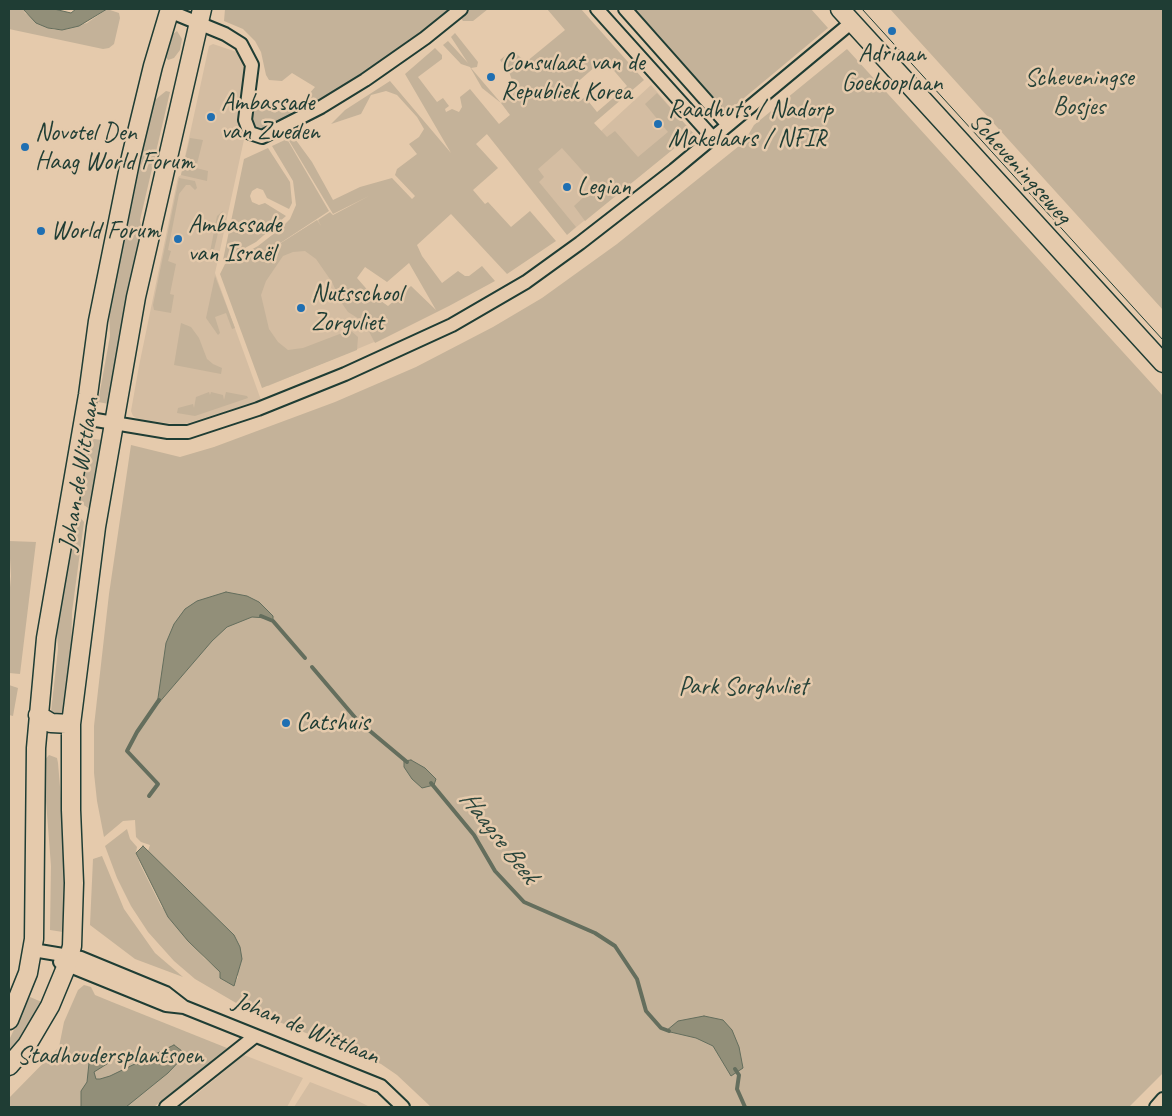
<!DOCTYPE html>
<html>
<head>
<meta charset="utf-8">
<style>
  body { margin:0 }
  #map { position:relative; width:1172px; height:1116px; overflow:hidden; background:#e5caac; font-family:Caveat,sans-serif }
  canvas { display:block }
  .frame { position:absolute; inset:0; border:10px solid #1f3d34; pointer-events:none }
</style>
</head>
<body>
<div id="map">
<canvas width="1172" height="1116"></canvas>
<div class="frame"></div>
</div>
<script>
const context = document.querySelector('canvas').getContext('2d');
context.lineJoin = 'round';
function fillPath(path, color) {
  context.fillStyle = color;
  context.fill(path, 'evenodd');
}
function toPath(rows) {
  const path = new Path2D();
  for (const r of rows) {
    path.moveTo(r[0], r[1]);
    for (let i = 2; i < r.length; i += 2) path.lineTo(r[i], r[i + 1]);
  }
  return path;
}
function trace(path, color, width, dash) {
  context.strokeStyle = color;
  context.lineWidth = width;
  context.lineCap = dash ? 'butt' : 'round';
  context.setLineDash(dash || []);
  context.stroke(path);
}
function write(font, color, halo, rows, align = 'center') {
  context.font = font + ' Caveat,sans-serif';
  context.lineWidth = 5;
  context.setLineDash([]);
  context.textBaseline = 'middle';
  context.strokeStyle = halo;
  context.fillStyle = color;
  for (const [text, x, y, turn = 0] of rows) {
    context.save();
    context.translate(x, y);
    context.rotate((+turn || 0) * Math.PI / 180);
    context.textAlign = isNaN(turn) ? turn : align;
    if (halo) context.strokeText(text, 0, 0);
    context.fillText(text, 0, 0);
    context.restore();
  }
}
fillPath(toPath([
  [213,44,237,52,245,69,240,115,240,126,245,135,215,273,261,400,182,425,138,419,133,416,131,411,139,366,178,177,181,175,209,46],
  [651,85,693,133,569,233,487,134,539,92,601,131],
  [318,220,379,340,268,386,228,276],
  [244,1055,303,1078,287,1107,181,1107],
  [310,1082,356,1100,370,1107,294,1107]
]), '#d4bda2');
fillPath(toPath([
  [9,9,23,9,25,13,48,28,55,30,62,30,87,23,107,9,119,13,120,18,114,44,109,48,103,49,9,29],
  [225,9,455,9,365,76,265,131,257,130,253,127,251,117,256,101,259,100,276,108,288,109,302,102,315,87,292,73,282,81,269,80,266,75,261,52,255,41,243,29,224,21],
  [471,9,488,9,473,21,463,21,460,17,462,14],
  [547,9,581,9,644,80,594,123,607,137,615,131,638,157,668,132,645,104,657,93,693,133,585,221,574,206,596,186,562,148,538,169,544,177,539,182,576,227,567,235,487,134,476,144,498,168,473,190,485,204,488,202,511,227,530,211,556,241,507,274,451,214,417,245,422,256,442,283,458,271,465,276,469,276,482,266,495,281,449,306,375,343,364,322,348,312,341,302,332,282,316,259,305,251,293,252,283,256,266,281,261,295,269,329,278,342,288,350,303,348,350,330,358,337,357,350,262,388,220,274,225,264,258,246,281,228,290,219,296,205,293,181,272,146,287,139,329,211,256,259,317,220,321,226,318,220,330,212,333,215,369,196,333,214,288,139,293,136,312,162,333,200,360,187,392,178,412,199,415,196,395,175,397,169,417,154,409,144,419,137,424,129,417,117,397,95,386,91,371,95,361,114,331,124,345,110,390,81,451,153,405,74,435,48,442,55,442,59,418,77,437,102,443,98,449,106,445,109,446,112,452,109,459,112,462,107,460,97,470,89,499,124,510,115,501,103,482,88,470,67,461,64,443,45,448,41,468,63,451,37,455,33,478,62,477,67,471,68,501,103,514,93,515,88,509,72,500,60,512,50,526,62,565,30],
  [604,59,627,86,597,112,585,97,581,100,573,86],
  [409,263,436,310,411,286,388,306,371,294,357,278,365,267,387,282],
  [633,9,811,9,828,28,726,113,719,108,658,34],
  [890,9,1163,9,1163,310],
  [177,31,182,39,180,50,174,58,168,60,164,55,169,37],
  [847,49,1163,396,1163,1073,1129,1107,431,1107,397,1075,381,1064,243,1007,195,979,174,961,148,932,131,906,117,878,105,846,127,829,130,839,137,847,136,853,140,864,161,906,204,958,221,972,220,978,234,985,238,977,233,935,148,851,150,845,141,842,136,837,135,820,123,821,104,837,97,801,94,773,94,726,109,594,131,445,180,457,214,447,335,402,416,367,493,327,542,298,617,244,744,142,754,125],
  [166,91,170,92,140,220,142,231,109,404,98,402,110,336,109,306,123,225,152,99,156,99],
  [190,138,203,140,196,168,208,171,207,181,181,175],
  [268,148,290,182,292,203,289,209,267,198,263,190,257,188,252,191,250,196,252,202,259,205,265,203,286,216,256,242,223,260,244,159],
  [179,178,195,181,197,188,195,190,190,185,186,185,179,194,168,250,171,251,168,261,176,264,170,294,174,295,171,313,154,310,153,305],
  [223,211,214,250,209,257,217,216],
  [215,276,235,328,232,329,226,313,215,317,220,333,218,335,206,318],
  [181,323,191,327,199,338,207,359,213,364,222,368,221,374,174,365],
  [209,392,210,395,211,392,223,395,224,400,226,392,247,396,248,398,195,416,177,413,178,408,193,404,194,408,196,397],
  [86,438,102,440,90,509,77,501],
  [79,516,84,522,72,612,71,662,64,714,62,717,52,715,51,712,58,649,56,616,75,517],
  [9,541,36,542,20,674,9,673,9,599,11,576],
  [9,685,18,688,13,716,9,715],
  [49,755,57,758,58,763,65,846,63,932,50,930,51,866,43,762],
  [102,856,124,909,155,953,183,977,135,959,90,925,93,859],
  [84,985,91,987,95,995,112,1002,227,1048,154,1107,9,1107,9,1098,59,1047,64,1022,78,990],
  [30,997,44,1003,9,1058,9,1040]
]), '#c4b299');
const water = toPath([
  [23,9,54,9,71,13,76,9,107,9,79,26,62,30,48,28,36,23,23,9],
  [226,592,247,596,259,602,273,616,273,621,267,618,252,617,227,627,212,641,157,705,166,643,174,624,185,609,197,601,226,592],
  [411,760,425,768,436,779,434,785,422,788,412,779,404,767,404,761,411,760],
  [143,846,234,935,240,947,242,959,234,986,220,978,220,972,188,941,168,917,136,853,143,846],
  [704,1016,723,1020,732,1030,739,1047,743,1068,731,1076,713,1046,696,1038,666,1031,678,1021,704,1016],
  [174,1045,186,1054,168,1073,126,1107,81,1107,81,1091,87,1082,89,1063,92,1059,98,1055,111,1055,110,1062,94,1072,96,1079,100,1079,110,1076,174,1045]
]);
fillPath(water, '#928f79');
trace(water, '#646e5d', 1);
trace(toPath([
  [261,616,273,621,305,658],
  [312,667,358,721,407,762],
  [431,783,474,835,495,871,524,902,595,933,615,946,637,979,646,1011,661,1028,669,1031],
  [149,796,158,784,127,751,137,732,159,700],
  [735,1069,739,1075,737,1089,745,1107]
]), '#646e5d', 4);
const street = toPath([
  [597,9,713,138],
  [625,9,728,125],
  [169,11,225,34,241,44,252,65,245,120,250,133,262,137,321,107,365,80,425,38,461,9],
  [84,418,168,432,188,432,258,409,345,374,452,325,526,282,580,243,674,170,852,22],
  [33,950,81,958,166,993,184,1007,381,1086,403,1107],
  [60,962,166,1005,184,1007],
  [166,1107,254,1037],
  [1156,1107,1163,1099]
]);
const secondary = toPath([
  [840,9,1163,363],
  [38,715,51,723,71,724],
  [9,1020,28,973,34,939,36,748,46,638,88,395,98,321,131,157,153,66,170,9],
  [9,1066,27,1045,50,1006,67,965,72,946,74,883,71,810,71,724,96,527,136,297,202,9]
]);
trace(street, '#1f3d34', 16);
trace(secondary, '#1f3d34', 21);
trace(street, '#e5caac', 12);
trace(secondary, '#e5caac', 18);
trace(toPath([
  [862,9,1163,340]
]), '#1f3d34', 1);
for (const [x, y, r, color] of [
  [892,31,5,"#1f6fb2"],
  [491,77,5,"#1f6fb2"],
  [211,117,5,"#1f6fb2"],
  [658,124,5,"#1f6fb2"],
  [25,147,5,"#1f6fb2"],
  [567,187,5,"#1f6fb2"],
  [41,231,5,"#1f6fb2"],
  [178,239,5,"#1f6fb2"],
  [301,308,5,"#1f6fb2"],
  [286,723,5,"#1f6fb2"]
]) {
  const dot = new Path2D();
  dot.arc(x, y, r, 0, 2 * Math.PI);
  context.fillStyle = color;
  context.fill(dot);
  trace(dot, '#e5caac', 2);
}
write('25px', '#1f3d34', '#e5caac', [
  ["Adriaan",892,54,"center"],
  ["Goekooplaan",892,83,"center"],
  ["Consulaat van de",501,63],
  ["Republiek Korea",501,92],
  ["Ambassade",221,103],
  ["van Zweden",221,132],
  ["Raadhuts / Nadorp",668,110],
  ["Makelaars / NFIR",668,139],
  ["Novotel Den",35,133],
  ["Haag World Forum",35,162],
  ["Legian",577,187],
  ["Ambassade",188,225],
  ["van Israël",188,254],
  ["World Forum",51,231],
  ["Nutsschool",311,294],
  ["Zorgvliet",311,323],
  ["Catshuis",296,723]
], 'left');
write('25px', '#274339', '#e5caac', [
  ["Scheveningse",1079,78],
  ["Bosjes",1079,107],
  ["Park Sorghvliet",743,687],
  ["Stadhoudersplantsoen",110,1056]
]);
write('25px', '#1f3d34', '#e5caac', [
  ["Scheveningseweg",1020,169,48],
  ["Johan de Wittlaan",80,474,-81],
  ["Johan de Wittlaan",306,1029,22]
]);
write('italic 26px', '#2a453b', '#e5caac', [
  ["Haagse Beek",498,837,52]
]);
</script>
</body>
</html>
